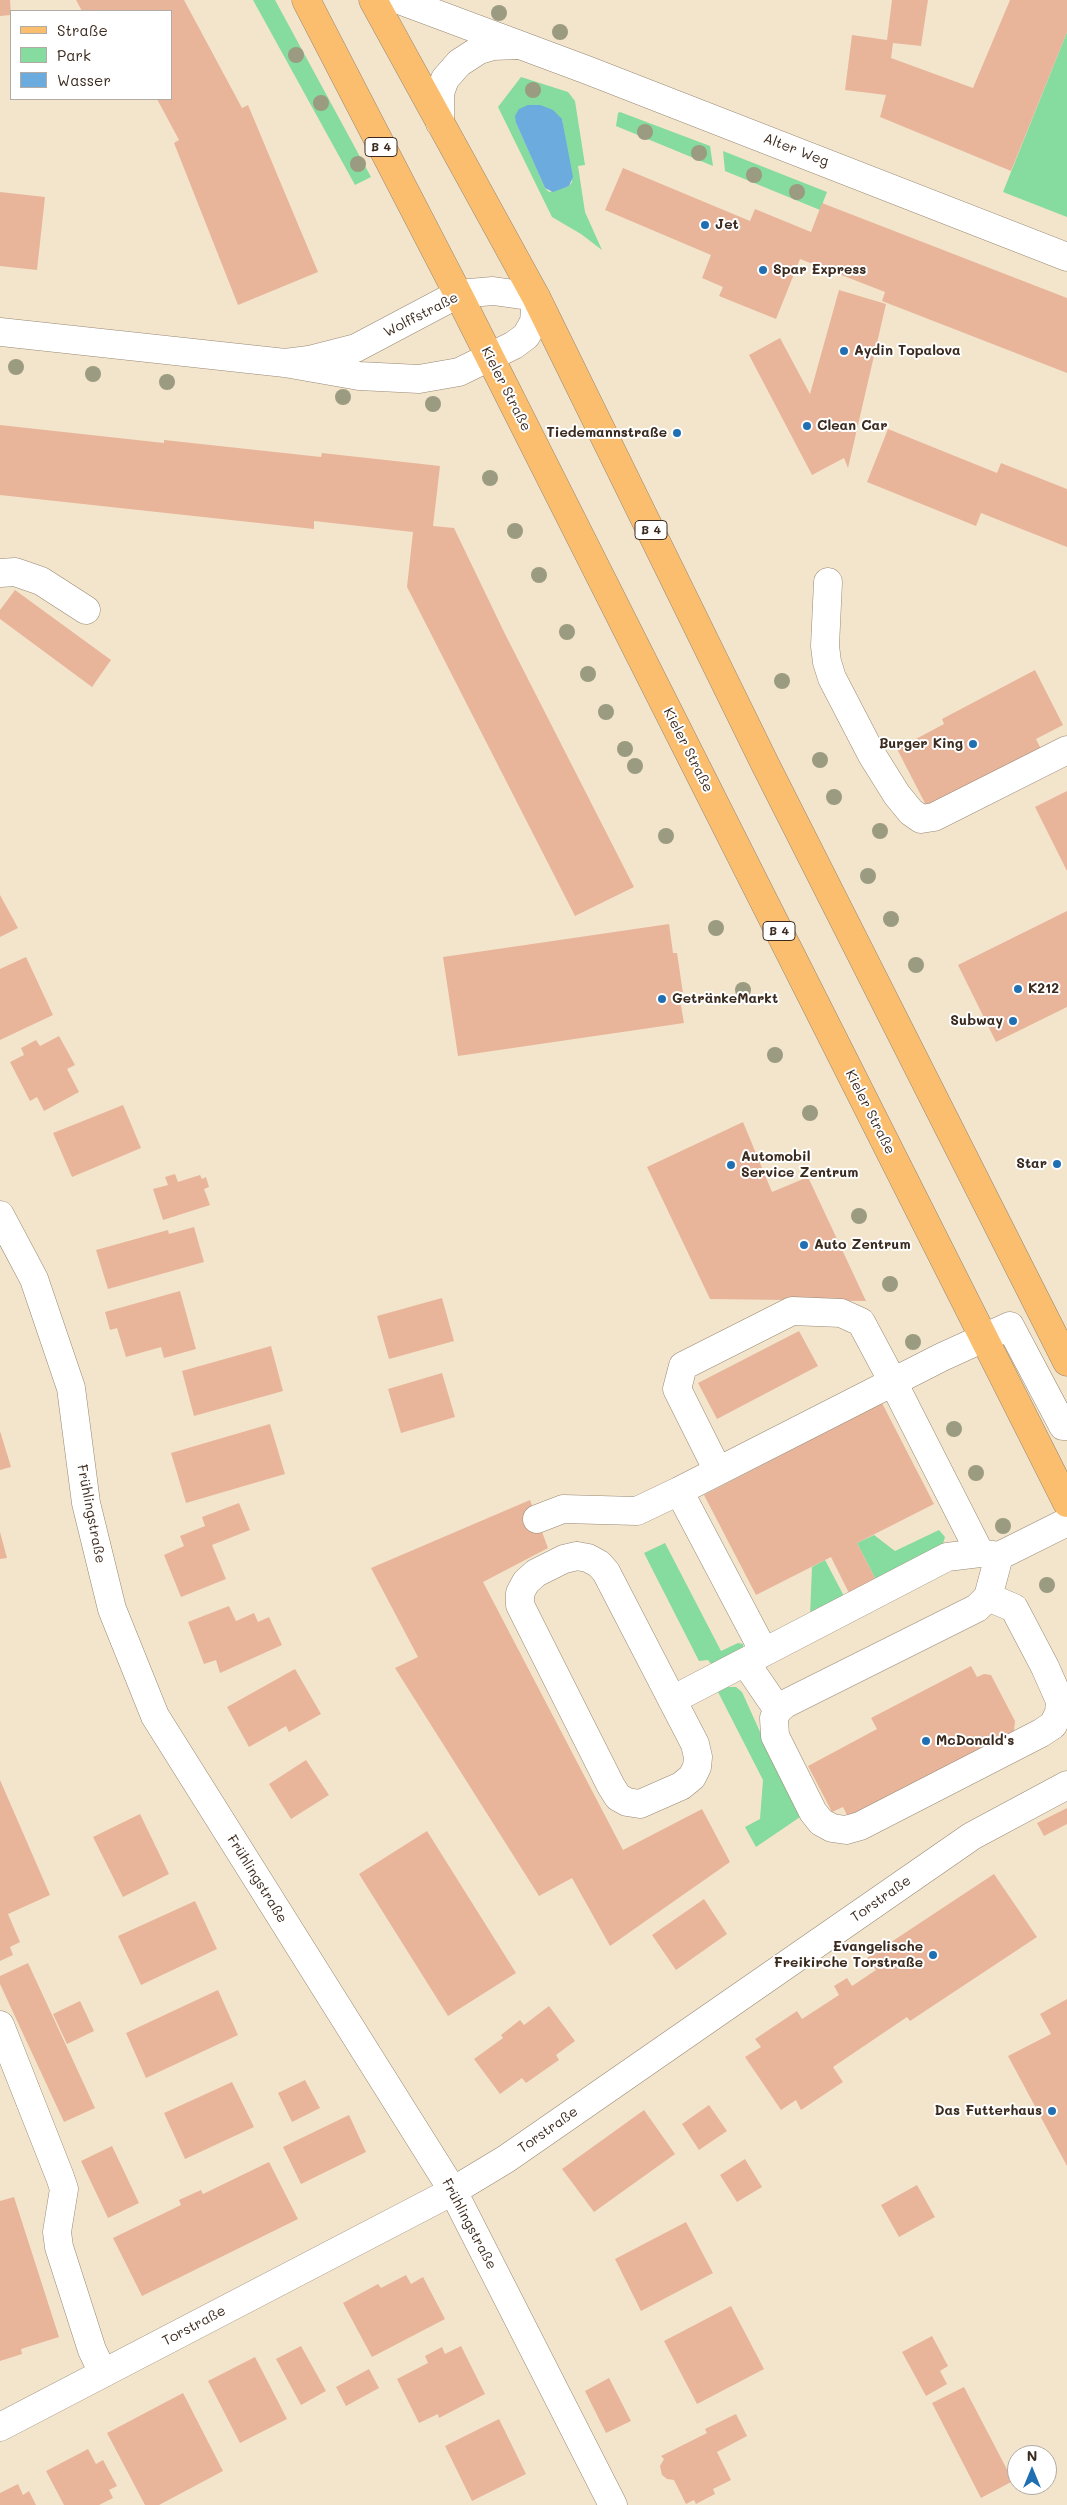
<!DOCTYPE html>
<html>
<head>
<meta charset="utf-8">
<style>
  body { margin:0 }
  #map { position:relative; width:1067px; height:2505px; overflow:hidden; background:#f3e5cb; font-family:Mali,sans-serif }
  canvas { display:block }
  .legend { position:absolute; left:10px; top:10px; width:162px; height:90px; box-sizing:border-box; background:#fff; border:1px solid #b1aaa5; margin:0; padding:6px 9px; list-style:none; font-size:15px; color:#3b2a1e }
  .legend li { display:flex; align-items:center; gap:10px; height:25px }
  .legend b { width:25px; border:1px solid #b1aaa5 }
  .north { position:absolute; left:1007px; top:2445px; width:50px; height:50px; box-sizing:border-box; background:#fff; border:1px solid #b1aaa5; border-radius:50%; rotate:0deg; font-size:14px; font-weight:700; line-height:20px; text-align:center; color:#3b2a1e }
  .north::after { content:''; display:block; margin:auto; width:18px; height:22px; background:#1f6fb2; clip-path:polygon(50% 0,100% 100%,50% 72%,0 100%) }
</style>
</head>
<body>
<div id="map">
<canvas width="1067" height="2505"></canvas>
<ul class="legend">
<li><b style="height:6px;background:#fabe6e"></b>Straße</li>
<li><b style="height:14px;background:#86db9e"></b>Park</li>
<li><b style="height:14px;background:#6babde"></b>Wasser</li>
</ul>
<div class="north">N</div>
</div>
<script>
const context = document.querySelector('canvas').getContext('2d');
context.lineJoin = 'round';
function fillPath(path, color) {
  context.fillStyle = color;
  context.fill(path, 'evenodd');
}
function toPath(rows) {
  const path = new Path2D();
  for (const r of rows) {
    path.moveTo(r[0], r[1]);
    for (let i = 2; i < r.length; i += 2) path.lineTo(r[i], r[i + 1]);
  }
  return path;
}
function trace(path, color, width, dash) {
  context.strokeStyle = color;
  context.lineWidth = width;
  context.lineCap = dash ? 'butt' : 'round';
  context.setLineDash(dash || []);
  context.stroke(path);
}
function write(font, color, halo, rows, align = 'center') {
  context.font = font + ' Mali,sans-serif';
  context.lineWidth = 4;
  context.setLineDash([]);
  context.textBaseline = 'middle';
  context.strokeStyle = halo;
  context.fillStyle = color;
  for (const [text, x, y, turn = 0] of rows) {
    context.save();
    context.translate(x, y);
    context.rotate((+turn || 0) * Math.PI / 180);
    context.textAlign = isNaN(turn) ? turn : align;
    if (halo) context.strokeText(text, 0, 0);
    context.fillText(text, 0, 0);
    context.restore();
  }
}
fillPath(toPath([
  [253,0,275,0,371,177,355,185],
  [1067,32,1067,217,1003,192],
  [521,77,568,92,575,101,585,165,578,166,585,212,602,250,581,234,552,217,498,107],
  [562,119,572,182,569,186,549,192,545,188,516,123],
  [620,112,710,146,713,166,616,126,618,113],
  [723,151,827,192,820,210,725,171],
  [939,1530,945,1537,942,1547,877,1582,857,1543,874,1535,895,1551],
  [665,1543,721,1651,738,1643,743,1644,743,1650,708,1670,711,1664,708,1660,699,1661,644,1553],
  [825,1560,845,1598,810,1617,812,1567],
  [727,1687,736,1687,742,1692,766,1745,803,1815,756,1847,745,1827,760,1819,763,1780,718,1692]
]), '#86db9e');
fillPath(toPath([
  [528,105,540,105,553,110,562,119,573,177,569,186,553,192,545,188,516,123,515,116,519,109]
]), '#6babde');
fillPath(toPath([
  [0,0,10,0,11,15,0,16],
  [76,0,184,0,242,108,248,105,318,272,238,305,174,143,179,140,157,99,171,99,171,11,82,11],
  [892,0,928,0,921,46,893,43,891,58,973,88,1010,0,1067,0,1067,32,1011,171,880,117,886,95,845,90,852,35,887,40],
  [623,168,750,221,755,209,811,232,822,203,1067,298,1067,373,882,301,885,292,800,259,776,319,719,296,723,287,702,278,711,255,605,210],
  [0,192,45,197,37,270,0,266],
  [839,290,886,304,848,468,844,458,812,475,749,355,780,338,810,394],
  [0,425,164,443,164,440,321,457,322,453,440,466,433,526,454,528,504,632,634,887,575,916,407,587,413,532,314,521,314,529,0,495],
  [888,429,997,473,1001,463,1067,489,1067,547,981,513,976,526,867,482],
  [15,590,111,660,92,687,0,619,0,610],
  [1035,670,1063,725,1036,739,1042,751,928,809,897,749,944,724,942,719],
  [1067,791,1067,871,1035,807],
  [0,895,18,928,0,937],
  [1067,911,1067,1007,996,1042,958,965],
  [669,924,673,953,677,953,681,980,683,993,679,994,684,1023,458,1056,443,957],
  [26,957,53,1015,0,1040,0,969],
  [59,1036,75,1065,67,1069,79,1092,44,1111,37,1097,30,1101,10,1062,24,1055,21,1048,36,1040,40,1046],
  [123,1105,141,1148,72,1177,53,1133],
  [743,1122,772,1192,808,1177,866,1301,710,1299,647,1167],
  [175,1174,178,1182,200,1175,202,1179,206,1177,209,1187,204,1189,210,1205,163,1220,153,1189,168,1185,165,1177],
  [194,1227,204,1262,108,1289,96,1250,168,1230,169,1234],
  [180,1291,196,1349,164,1358,161,1347,126,1357,117,1328,110,1330,105,1312],
  [442,1298,454,1341,389,1359,377,1316],
  [799,1331,818,1366,717,1419,698,1383],
  [271,1346,283,1391,194,1416,182,1371],
  [442,1373,455,1417,401,1433,388,1389],
  [882,1403,934,1504,857,1543,877,1582,850,1595,831,1557,756,1595,704,1495],
  [270,1424,285,1474,186,1503,171,1453],
  [0,1431,11,1467,0,1470],
  [530,1500,548,1548,483,1582,623,1850,702,1809,730,1862,610,1946,572,1878,539,1896,395,1668,418,1657,371,1568],
  [239,1503,250,1530,212,1545,226,1579,181,1597,164,1555,184,1546,180,1536,205,1526,202,1517],
  [0,1532,7,1558,0,1559],
  [229,1606,236,1621,254,1613,258,1622,269,1617,282,1645,220,1673,216,1660,204,1664,188,1622],
  [971,1666,977,1677,984,1674,991,1675,1015,1721,1014,1731,966,1760,964,1757,848,1817,843,1807,832,1812,808,1766,877,1729,871,1718],
  [295,1669,321,1714,289,1732,286,1726,249,1747,227,1707],
  [306,1760,329,1795,291,1819,269,1784],
  [0,1780,50,1895,8,1914,20,1942,10,1947,13,1955,0,1961],
  [1067,1808,1067,1824,1044,1836,1037,1823],
  [140,1814,169,1874,123,1897,93,1837],
  [427,1831,516,1973,448,2016,359,1874],
  [994,1874,1037,1937,910,2021,907,2017,833,2067,843,2082,801,2110,796,2100,781,2110,745,2057,761,2047,755,2039,797,2011,802,2019,839,1995,834,1986,847,1978,852,1986,876,1970,867,1958],
  [704,1899,727,1934,676,1970,652,1935],
  [195,1901,217,1949,141,1985,118,1936],
  [28,1963,95,2108,64,2122,0,1984,0,1976],
  [218,1990,238,2035,146,2078,126,2033],
  [1067,1999,1067,2166,1008,2056,1051,2034,1040,2014],
  [80,2001,94,2031,67,2044,53,2014],
  [549,2006,575,2041,556,2055,559,2060,526,2083,522,2078,500,2094,474,2059,503,2038,501,2035,520,2020,524,2025],
  [305,2080,320,2108,292,2122,278,2093],
  [232,2082,254,2127,185,2159,164,2113],
  [709,2105,727,2131,699,2150,682,2124],
  [644,2110,675,2154,594,2212,562,2169],
  [349,2115,366,2152,301,2184,283,2147],
  [112,2146,139,2203,108,2218,81,2161],
  [745,2159,762,2187,737,2202,720,2175],
  [269,2162,298,2219,142,2296,113,2238,181,2205,179,2200,201,2190,203,2194],
  [917,2185,935,2217,899,2237,881,2205],
  [14,2197,59,2337,21,2349,22,2354,0,2361,0,2201],
  [686,2222,713,2273,641,2311,615,2259],
  [406,2275,411,2284,423,2277,445,2319,372,2357,343,2303,378,2284,381,2288],
  [731,2306,764,2369,697,2404,664,2341],
  [932,2336,948,2366,940,2371,947,2384,926,2396,902,2352],
  [301,2346,326,2391,301,2405,276,2359],
  [461,2346,485,2394,439,2418,438,2414,419,2423,397,2379,428,2363,425,2356,442,2347,445,2354],
  [255,2357,287,2419,240,2443,208,2381],
  [369,2369,379,2388,346,2406,336,2387],
  [609,2378,631,2421,606,2433,585,2391],
  [964,2387,1013,2481,981,2498,932,2403],
  [183,2393,223,2471,159,2505,145,2505,107,2433],
  [736,2414,747,2436,717,2452,731,2480,713,2489,715,2494,696,2504,694,2500,686,2504,674,2480,667,2479,662,2475,660,2466,664,2459,661,2456,707,2433,705,2429],
  [499,2419,526,2474,472,2501,445,2446],
  [88,2449,96,2464,103,2460,117,2486,109,2490,113,2498,99,2505,64,2505,46,2471],
  [18,2484,23,2495,29,2491,36,2505,0,2505,0,2493]
]), '#e8b59b');
const minor = toPath([
  [399,0,587,70,1067,257],
  [440,123,440,93,445,79,459,63,479,50,493,46,517,45],
  [0,332,285,363,359,376,419,379,459,372,514,345,526,336,534,322,536,297,493,291,458,294,356,348,309,360,285,363],
  [0,573,15,572,41,581,86,610],
  [828,582,825,646,827,662,832,678,872,755,897,795,911,812,921,819,934,817,1067,750],
  [0,1215,34,1279,71,1388,86,1503,112,1609,155,1716,453,2191,613,2505],
  [718,1471,677,1389,683,1366,792,1311,841,1313,861,1322,893,1382,980,1553],
  [537,1519,563,1509,637,1511,679,1491],
  [577,1556,588,1558,599,1564,606,1572,695,1744,698,1757,697,1767,692,1777,681,1786,640,1804,627,1802,618,1797,611,1786,520,1605,520,1593,526,1582,536,1573,564,1559,577,1556],
  [988,1597,1014,1608,1045,1667,1060,1701,1059,1713,1053,1725,1041,1733,860,1826,846,1830,832,1828,821,1822,813,1812,775,1736,774,1718,778,1710,785,1704,977,1608,988,1597,999,1556],
  [764,1652,679,1491,942,1357,1010,1326,1063,1426,1067,1426],
  [745,1662,778,1710],
  [672,1700,947,1557,980,1553,999,1556,1067,1522],
  [0,2025,60,2177,64,2189,57,2232,59,2247,92,2350,103,2373],
  [0,2427,453,2191,506,2159,972,1836,1067,1785]
]);
const major = toPath([
  [306,0,458,294,1067,1503],
  [373,0,536,297,765,764,1067,1362]
]);
trace(minor, '#978874', 29);
trace(major, '#978874', 29);
trace(minor, '#fff', 28);
trace(major, '#fabe6e', 28);
context.fillStyle = '#9a9b81';
for (const [x, y] of [
  [499,13],
  [560,32],
  [296,55],
  [533,90],
  [321,103],
  [645,132],
  [699,153],
  [358,164],
  [754,175],
  [797,192],
  [16,367],
  [93,374],
  [167,382],
  [343,397],
  [433,404],
  [490,478],
  [515,531],
  [539,575],
  [567,632],
  [588,674],
  [782,681],
  [606,712],
  [625,749],
  [820,760],
  [635,766],
  [834,797],
  [880,831],
  [666,836],
  [868,876],
  [891,919],
  [716,928],
  [916,965],
  [743,990],
  [775,1055],
  [810,1113],
  [859,1216],
  [890,1284],
  [913,1342],
  [954,1429],
  [976,1473],
  [1003,1526],
  [1047,1585]
]) {
  context.beginPath();
  context.arc(x, y, 8, 0, 2 * Math.PI);
  context.fill();
}
for (const [x, y, r, color] of [
  [705,225,5,"#1f6fb2"],
  [763,270,5,"#1f6fb2"],
  [844,351,5,"#1f6fb2"],
  [807,426,5,"#1f6fb2"],
  [677,433,5,"#1f6fb2"],
  [973,744,5,"#1f6fb2"],
  [1018,989,5,"#1f6fb2"],
  [662,999,5,"#1f6fb2"],
  [1013,1021,5,"#1f6fb2"],
  [1057,1164,5,"#1f6fb2"],
  [731,1165,5,"#1f6fb2"],
  [804,1245,5,"#1f6fb2"],
  [926,1741,5,"#1f6fb2"],
  [933,1955,5,"#1f6fb2"],
  [1052,2111,5,"#1f6fb2"]
]) {
  const dot = new Path2D();
  dot.arc(x, y, r, 0, 2 * Math.PI);
  context.fillStyle = color;
  context.fill(dot);
  trace(dot, '#fff', 2);
}
for (const [x, y, w] of [
  [381,147,32],
  [651,530,32],
  [779,931,32]
]) {
  const box = new Path2D();
  box.roundRect(x - w / 2, y - 9.5, w, 19, 4);
  context.fillStyle = '#fff';
  context.fill(box);
  trace(box, '#3b2a1e', 1);
}
write('bold 12px', '#3b2a1e', null, [
  ["B 4",381,147],
  ["B 4",651,530],
  ["B 4",779,931]
]);
write('14px', '#3b2a1e', '#fff', [
  ["Alter Weg",796,150,21],
  ["Wolffstraße",421,315,-27],
  ["Kieler Straße",506,389,63],
  ["Kieler Straße",688,750,63],
  ["Kieler Straße",870,1112,63],
  ["Frühlingstraße",91,1514,79],
  ["Frühlingstraße",257,1879,58],
  ["Torstraße",881,1899,-35],
  ["Torstraße",548,2130,-35],
  ["Frühlingstraße",469,2224,62],
  ["Torstraße",194,2326,-28]
]);
write('bold 14px', '#3b2a1e', '#fff', [
  ["Jet",715,225],
  ["Spar Express",773,270],
  ["Aydin Topalova",854,351],
  ["Clean Car",817,426],
  ["Tiedemannstraße",667,433,"right"],
  ["Burger King",963,744,"right"],
  ["K212",1028,989],
  ["GetränkeMarkt",672,999],
  ["Subway",1003,1021,"right"],
  ["Automobil",741,1157],
  ["Service Zentrum",741,1173],
  ["Star",1047,1164,"right"],
  ["Auto Zentrum",814,1245],
  ["McDonald's",936,1741],
  ["Evangelische",923,1947,"right"],
  ["Freikirche Torstraße",923,1963,"right"],
  ["Das Futterhaus",1042,2111,"right"]
], 'left');
</script>
</body>
</html>
